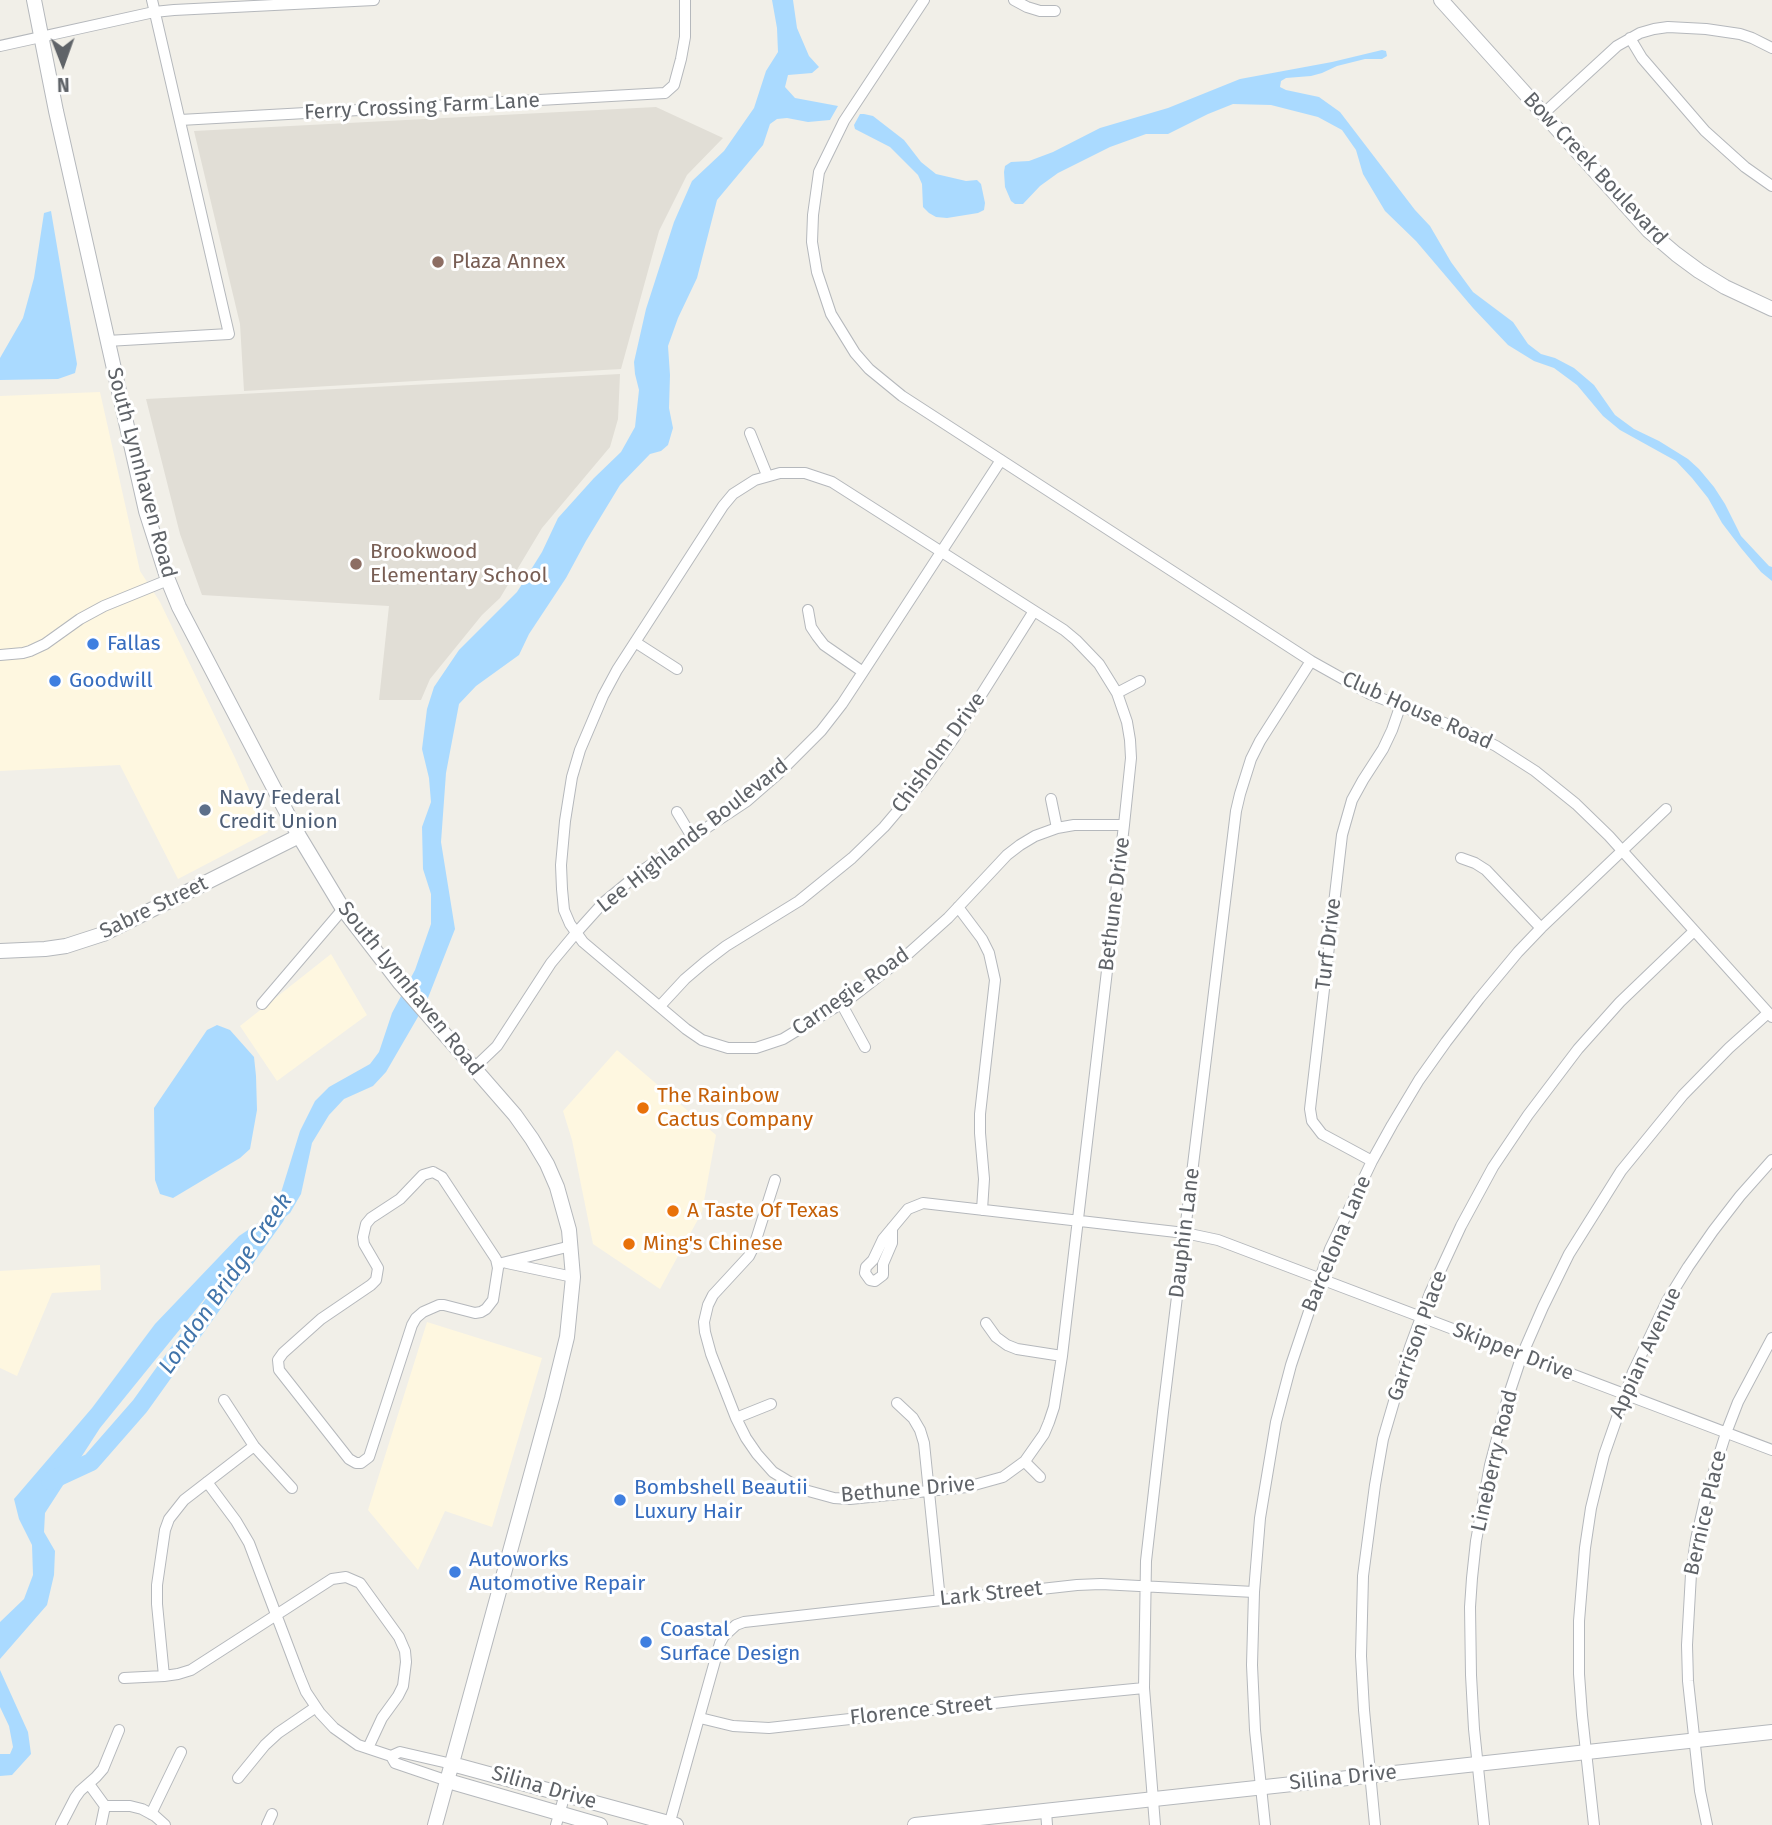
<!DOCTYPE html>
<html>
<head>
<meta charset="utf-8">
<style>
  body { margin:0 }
  #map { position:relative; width:1772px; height:1825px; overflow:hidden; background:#f1efe8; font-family:"Fira Sans",sans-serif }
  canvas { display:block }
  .north { position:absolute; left:28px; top:28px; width:70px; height:70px; -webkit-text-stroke:5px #fff; paint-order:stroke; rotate:179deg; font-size:19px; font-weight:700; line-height:28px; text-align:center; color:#5f6368 }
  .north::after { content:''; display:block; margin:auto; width:24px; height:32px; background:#5f6368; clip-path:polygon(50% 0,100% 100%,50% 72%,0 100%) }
</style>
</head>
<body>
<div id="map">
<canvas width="1772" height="1825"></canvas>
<div class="north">N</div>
</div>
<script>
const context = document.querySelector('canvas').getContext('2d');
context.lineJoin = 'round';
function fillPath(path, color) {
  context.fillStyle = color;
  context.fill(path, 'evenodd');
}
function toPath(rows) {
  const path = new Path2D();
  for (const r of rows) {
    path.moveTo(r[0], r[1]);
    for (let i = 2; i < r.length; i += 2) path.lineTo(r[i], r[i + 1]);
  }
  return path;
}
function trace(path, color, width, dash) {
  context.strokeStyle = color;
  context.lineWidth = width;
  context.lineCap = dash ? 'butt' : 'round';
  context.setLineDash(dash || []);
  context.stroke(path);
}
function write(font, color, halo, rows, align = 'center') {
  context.font = font + ' "Fira Sans",sans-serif';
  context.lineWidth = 6;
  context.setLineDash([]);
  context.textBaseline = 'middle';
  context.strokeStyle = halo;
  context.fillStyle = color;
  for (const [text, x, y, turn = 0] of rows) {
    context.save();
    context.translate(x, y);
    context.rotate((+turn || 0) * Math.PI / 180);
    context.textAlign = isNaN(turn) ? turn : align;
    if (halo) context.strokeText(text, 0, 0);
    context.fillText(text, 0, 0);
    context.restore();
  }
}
fillPath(toPath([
  [100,392,140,571,160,602,236,760,268,832,178,879,120,765,0,771,0,396],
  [331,954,367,1015,277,1081,240,1026],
  [617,1050,716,1135,702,1212,660,1289,593,1244,572,1140,563,1111],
  [100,1265,101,1290,52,1293,17,1376,0,1368,0,1271],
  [427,1322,542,1358,492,1527,445,1511,418,1570,368,1510]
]), '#fef7e0');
fillPath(toPath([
  [656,107,723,138,687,175,659,231,621,369,244,391,240,324,194,131],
  [620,374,618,419,610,447,542,528,500,598,482,615,430,679,421,700,379,700,389,606,202,595,180,534,146,399]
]), '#e1ded6');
fillPath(toPath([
  [772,0,793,0,797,28,809,56,819,67,812,73,788,75,785,87,795,98,838,106,830,120,808,122,787,118,777,119,770,124,763,145,717,200,697,278,678,318,668,346,670,375,669,408,673,428,668,445,661,451,650,454,620,485,586,541,566,578,529,634,519,655,476,686,459,704,446,773,441,842,455,929,426,1003,386,1072,373,1086,344,1099,329,1115,312,1143,301,1194,290,1213,245,1249,100,1428,45,1513,44,1532,55,1551,54,1575,47,1605,0,1659,0,1622,24,1599,33,1575,32,1545,19,1519,14,1499,92,1408,155,1324,239,1236,275,1212,300,1131,315,1101,329,1087,370,1064,379,1052,392,1013,415,970,431,924,431,894,423,869,422,827,431,802,429,778,422,749,427,709,434,687,459,650,517,592,542,552,558,518,594,478,621,452,635,427,639,390,635,374,634,362,646,309,674,222,692,181,724,151,754,108,766,71,778,52,777,28],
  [1382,50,1386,51,1387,56,1382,59,1365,59,1337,66,1322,73,1311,76,1286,78,1281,81,1280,87,1286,90,1319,97,1340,112,1415,210,1430,226,1451,262,1473,292,1513,322,1528,344,1541,354,1555,358,1574,368,1594,385,1615,415,1634,429,1659,441,1688,459,1699,469,1714,487,1725,504,1741,536,1769,566,1772,567,1772,581,1761,572,1741,548,1722,523,1708,498,1692,478,1676,461,1620,430,1603,416,1577,385,1554,368,1534,361,1508,345,1473,308,1416,241,1385,211,1363,174,1356,150,1342,130,1318,117,1271,105,1233,104,1208,114,1168,134,1146,134,1110,147,1058,173,1040,186,1023,204,1015,204,1011,201,1005,187,1004,172,1005,166,1011,162,1029,161,1053,152,1100,128,1168,108,1240,79,1332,62],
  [860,114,864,114,873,116,904,140,921,162,936,174,966,181,977,180,981,184,985,203,984,210,978,213,947,218,936,217,929,213,923,207,922,184,918,175,890,147,855,129,854,125],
  [51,211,77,364,75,373,58,379,0,380,0,358,23,318,34,278,44,213],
  [217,1025,230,1030,254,1057,256,1076,257,1110,250,1149,240,1158,173,1198,160,1194,155,1180,154,1108,207,1030],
  [0,1670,28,1732,31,1754,12,1775,0,1776,0,1754,10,1754,13,1747,9,1726,0,1707]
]), '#aadaff');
trace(toPath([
  [50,1481,91,1462,140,1406,276,1216]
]), '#aadaff', 18);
const minor = toPath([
  [924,0,844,121,819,172,813,215,812,242,817,272,831,314,855,353,869,369,902,396,1311,661,1370,694,1470,733,1496,746,1535,771,1576,804,1609,836,1772,1017],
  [1014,0,1027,7,1040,11,1055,11],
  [1630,38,1642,58,1705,131,1745,167,1772,186],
  [0,46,154,12,174,10,374,0],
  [1543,114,1617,46,1640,33,1654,29,1668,27,1706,29,1740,34,1752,38,1772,48],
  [180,120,665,93,674,85,681,59,685,37,685,0],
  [107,341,229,334,152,0],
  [750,433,767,475],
  [808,610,811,627,817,636,824,645,863,672],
  [635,642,677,669],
  [0,655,23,653,30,651,45,644,80,619,104,606,168,580],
  [1117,693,1140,681],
  [1051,799,1057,828],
  [677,812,692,837],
  [1461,858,1475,863,1486,870,1541,928],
  [958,907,982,939,989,953,995,980,980,1114,980,1133,984,1179,982,1210],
  [841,1003,865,1047],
  [262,1004,343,909],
  [660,1006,685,979,705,962,726,946,799,901,852,858,884,827,923,781,954,738,1034,611],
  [474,1068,497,1046,551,963,576,933,603,903,643,870,747,801,778,774,821,731,842,704,863,672,1001,460],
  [1372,1161,1322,1134,1312,1121,1310,1109,1342,835,1352,800,1363,780,1383,749,1392,730,1400,707],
  [433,1172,442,1177,496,1259,498,1268,493,1300,486,1309,481,1312,475,1313,444,1305,439,1305,423,1312,416,1318,412,1325,369,1457,361,1463,356,1463,349,1459,279,1370,278,1360,283,1353,321,1319,371,1285,376,1280,378,1268,364,1244,363,1237,366,1224,371,1218,400,1199,423,1175,433,1172],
  [775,1180,754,1246,749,1256,713,1295,708,1305,704,1322,705,1332,711,1354,736,1418,746,1438,757,1454,773,1472,801,1489,834,1498,850,1499,967,1487,1003,1477,1025,1461,1044,1434,1049,1422,1054,1407,1062,1356,1124,825,1131,758,1130,740,1127,722,1117,693,1099,664,1076,640,1064,630,832,482,805,473,780,473,755,480,733,494,723,506,617,670,603,696,580,750,572,777,565,821,561,865,562,889,564,910,570,924,583,942,686,1029,702,1040,728,1048,756,1048,783,1039,852,997,909,953,948,918,1007,855,1020,845,1035,836,1057,828,1074,825,1124,825],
  [892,1228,892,1243,883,1264,883,1275,875,1281,870,1280,865,1273,866,1267,873,1260,883,1239,908,1209,923,1203,1185,1233,1218,1240,1772,1450],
  [507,1263,573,1277],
  [498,1264,571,1246],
  [986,1323,996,1337,1007,1345,1017,1349,1062,1356],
  [224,1400,254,1446,292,1488],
  [897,1403,913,1418,920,1430,924,1443,940,1600],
  [736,1418,771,1404],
  [1025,1462,1040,1477],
  [207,1482,236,1521,249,1543,299,1675,306,1692,320,1713,334,1728,358,1745,391,1756,395,1763,448,1781],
  [164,1676,157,1604,157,1585,165,1530,169,1519,184,1500,254,1446],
  [124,1678,164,1676,178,1674,191,1670,332,1579,346,1577,360,1583,399,1637,405,1651,406,1662,403,1686,398,1696,382,1718,368,1748],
  [700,1718,733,1726,769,1728,1021,1700,1144,1688],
  [391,1756,400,1752,452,1764],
  [238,1778,265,1745,278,1733,316,1707],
  [89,1784,105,1806,130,1806,142,1809,155,1816,165,1825],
  [1046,1811,1047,1825],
  [151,1814,181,1752],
  [61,1825,75,1798,80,1791,96,1777,103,1769,119,1730],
  [101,1825,105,1806],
  [267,1825,272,1814],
  [556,1825,565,1794],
  [669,1825,720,1643,724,1636,736,1625,744,1622,1077,1585,1101,1584,1254,1592],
  [1155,1825,1144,1688,1146,1561,1163,1412,1236,811,1240,794,1251,759,1260,741,1311,661],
  [1265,1825,1255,1730,1252,1665,1254,1592,1260,1518,1276,1422,1291,1365,1330,1249,1372,1161,1392,1125,1419,1080,1446,1042,1479,999,1518,952,1541,928,1666,809],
  [1375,1825,1364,1710,1361,1656,1363,1576,1375,1485,1383,1439,1410,1347,1430,1293,1461,1226,1493,1167,1528,1115,1578,1049,1620,1002,1694,931],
  [1484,1825,1474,1729,1471,1675,1470,1607,1472,1578,1476,1541,1490,1465,1508,1397,1522,1355,1543,1307,1569,1254,1621,1171,1683,1095,1729,1048,1768,1013],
  [1594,1825,1582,1715,1579,1674,1579,1621,1585,1548,1591,1508,1604,1455,1633,1372,1667,1301,1688,1267,1713,1231,1740,1196,1772,1160],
  [1707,1825,1700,1791,1688,1681,1687,1645,1691,1574,1696,1539,1705,1500,1726,1433,1738,1402,1772,1338]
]);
const tertiary = toPath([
  [34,0,56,111,146,511,168,580,179,607,299,836,343,909,400,983,515,1115,532,1139,547,1164,557,1187,569,1230,573,1277,567,1337,552,1398,435,1825],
  [1441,0,1649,231,1676,254,1699,271,1725,287,1772,309],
  [0,951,45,949,66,946,103,934,299,836],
  [452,1764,676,1825],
  [448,1781,600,1825],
  [915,1825,1772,1732]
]);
trace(minor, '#b5b8bc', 12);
trace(tertiary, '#b5b8bc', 16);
trace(minor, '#fff', 10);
trace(tertiary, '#fff', 14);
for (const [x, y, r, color] of [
  [438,262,7,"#8d6e63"],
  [356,564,7,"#8d6e63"],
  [93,644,7,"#3f7fe0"],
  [55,681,7,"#3f7fe0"],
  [205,810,7,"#5c6f8a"],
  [643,1108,7,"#e8710a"],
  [673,1211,7,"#e8710a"],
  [629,1244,7,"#e8710a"],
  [620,1500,7,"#3f7fe0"],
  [455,1572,7,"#3f7fe0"],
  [646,1642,7,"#3f7fe0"]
]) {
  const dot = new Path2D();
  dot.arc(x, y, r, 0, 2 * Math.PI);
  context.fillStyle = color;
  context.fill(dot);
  trace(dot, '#fff', 2.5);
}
write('21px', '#5f6368', '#fff', [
  ["Ferry Crossing Farm Lane",422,107,-3],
  ["Bow Creek Boulevard",1595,169,47],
  ["South Lynnhaven Road",141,473,75],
  ["Club House Road",1417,711,24],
  ["Chisholm Drive",939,753,-54],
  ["Lee Highlands Boulevard",693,836,-38],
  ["Bethune Drive",1115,904,-83],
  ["Sabre Street",154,908,-26],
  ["Turf Drive",1329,944,-83],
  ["South Lynnhaven Road",410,989,51],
  ["Carnegie Road",851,992,-35],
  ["Dauphin Lane",1185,1233,-83],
  ["Barcelona Lane",1337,1244,-67],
  ["Garrison Place",1418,1336,-70],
  ["Skipper Drive",1513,1352,21],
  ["Appian Avenue",1646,1353,-65],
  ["Lineberry Road",1495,1461,-77],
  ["Bethune Drive",908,1490,-5],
  ["Bernice Place",1706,1513,-77],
  ["Lark Street",991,1594,-6],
  ["Florence Street",921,1711,-6],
  ["Silina Drive",1343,1778,-6],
  ["Silina Drive",544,1788,16]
]);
write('21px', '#785e54', '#fff', [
  ["Plaza Annex",452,262],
  ["Brookwood",370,552],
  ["Elementary School",370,576]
], 'left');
write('21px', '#366cbe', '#fff', [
  ["Fallas",107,644],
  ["Goodwill",69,681],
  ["Bombshell Beautii",634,1488],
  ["Luxury Hair",634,1512],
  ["Autoworks",469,1560],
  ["Automotive Repair",469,1584],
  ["Coastal",660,1630],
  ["Surface Design",660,1654]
], 'left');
write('21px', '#4e5e75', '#fff', [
  ["Navy Federal",219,798],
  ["Credit Union",219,822]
], 'left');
write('21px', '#c56008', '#fff', [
  ["The Rainbow",657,1096],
  ["Cactus Company",657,1120],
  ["A Taste Of Texas",687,1211],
  ["Ming's Chinese",643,1244]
], 'left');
write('italic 23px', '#4174aa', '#fff', [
  ["London Bridge Creek",226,1284,-55]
]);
</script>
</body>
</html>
